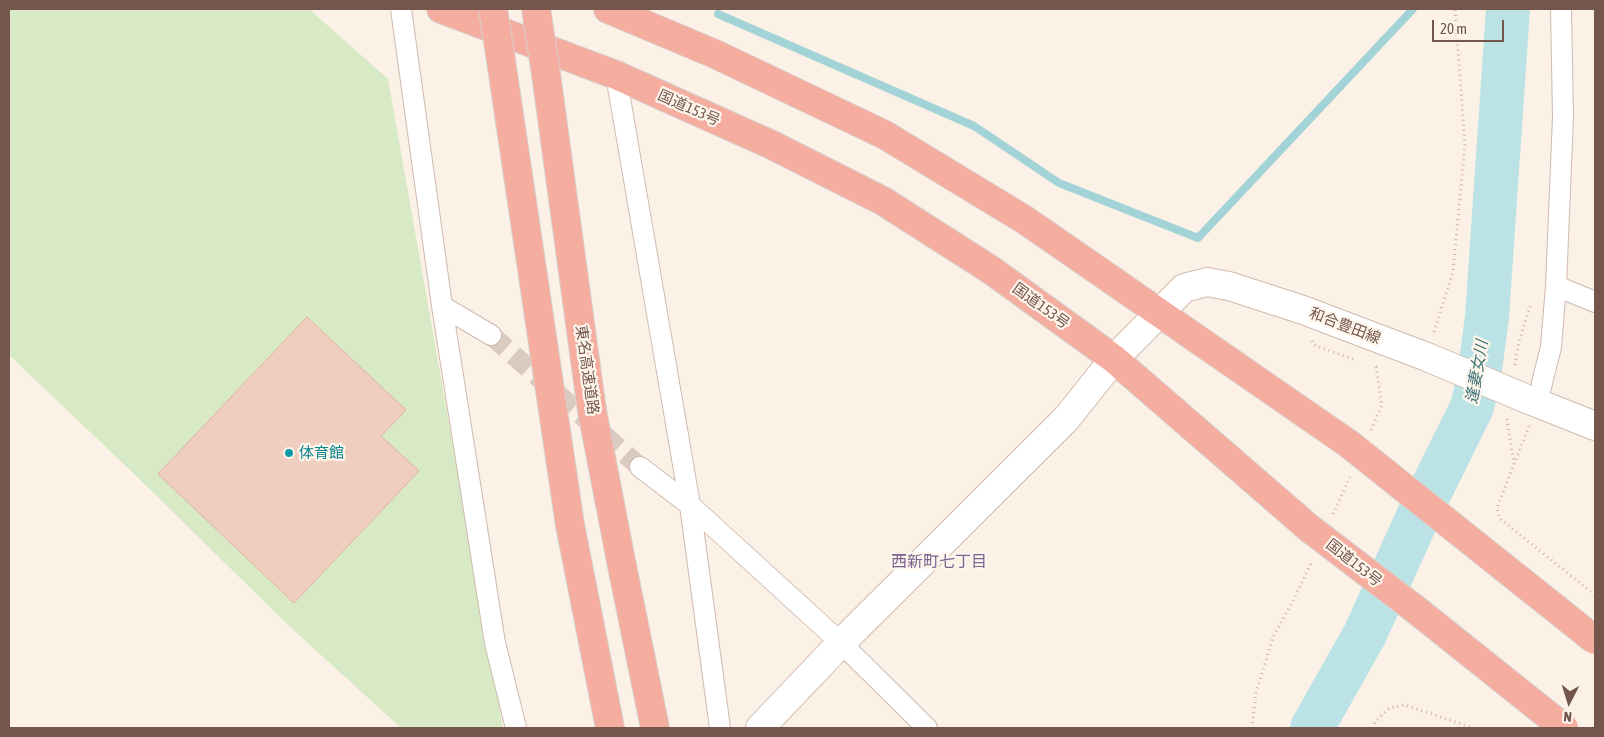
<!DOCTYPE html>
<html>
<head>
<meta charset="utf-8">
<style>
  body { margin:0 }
  #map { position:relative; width:1604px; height:737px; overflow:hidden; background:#fcf1e6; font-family:"Asap Condensed",sans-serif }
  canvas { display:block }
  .frame { position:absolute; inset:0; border:10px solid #74564c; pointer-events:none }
  .north { position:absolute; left:1544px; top:677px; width:50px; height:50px; -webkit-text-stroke:4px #fef6ec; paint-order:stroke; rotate:185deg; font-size:14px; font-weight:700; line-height:20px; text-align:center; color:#74564c }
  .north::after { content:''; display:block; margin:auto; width:18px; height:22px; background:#74564c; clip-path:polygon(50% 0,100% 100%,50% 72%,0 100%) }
  .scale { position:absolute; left:1432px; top:20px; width:72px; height:22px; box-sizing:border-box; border:2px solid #74564c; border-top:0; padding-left:6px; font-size:15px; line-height:18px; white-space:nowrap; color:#74564c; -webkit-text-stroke:4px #fef6ec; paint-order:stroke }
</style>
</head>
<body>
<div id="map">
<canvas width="1604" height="737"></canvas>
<div class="frame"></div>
<div class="north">N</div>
<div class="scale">20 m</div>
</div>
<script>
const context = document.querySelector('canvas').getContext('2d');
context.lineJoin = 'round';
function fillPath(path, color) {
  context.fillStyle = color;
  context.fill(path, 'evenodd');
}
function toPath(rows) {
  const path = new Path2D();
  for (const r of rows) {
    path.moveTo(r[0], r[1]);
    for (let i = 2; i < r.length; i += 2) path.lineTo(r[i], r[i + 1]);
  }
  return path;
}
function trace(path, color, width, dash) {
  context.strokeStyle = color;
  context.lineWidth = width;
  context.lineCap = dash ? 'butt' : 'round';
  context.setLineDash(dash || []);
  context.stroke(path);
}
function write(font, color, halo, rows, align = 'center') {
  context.font = font + ' "Asap Condensed","Noto Sans JP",sans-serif';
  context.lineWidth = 4.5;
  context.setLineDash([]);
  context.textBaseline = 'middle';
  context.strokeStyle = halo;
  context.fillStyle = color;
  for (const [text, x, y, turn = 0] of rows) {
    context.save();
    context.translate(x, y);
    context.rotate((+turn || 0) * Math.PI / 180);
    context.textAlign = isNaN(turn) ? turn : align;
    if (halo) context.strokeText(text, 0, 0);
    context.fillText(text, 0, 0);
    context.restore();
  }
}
fillPath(toPath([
  [9,9,309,9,388,79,503,728,401,728,287,624,128,468,9,355]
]), '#d7e9c5');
trace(toPath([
  [718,14,974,126,1059,183,1198,238,1413,9]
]), '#a2d3d6', 8);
trace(toPath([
  [1312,728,1365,634,1420,512,1472,407,1479,377,1487,317,1508,9]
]), '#bbe3e5', 44);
const building = toPath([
  [307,317,406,410,381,436,419,471,294,603,158,474,307,317]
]);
fillPath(building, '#f0cebf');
trace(building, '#e2b2a0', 1);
trace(toPath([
  [491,335,640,467]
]), '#dacac0', 20, [20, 10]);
const street = toPath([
  [401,9,442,306,495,643,516,728],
  [616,75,690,505,720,728],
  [1556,286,1595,302],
  [442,306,491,335],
  [1537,403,1551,347,1556,286,1563,117,1561,9],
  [640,467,690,505,841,643,927,728]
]);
const secondary = toPath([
  [1527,399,1595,426],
  [760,728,841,643,1066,419,1114,359,1184,288,1207,282,1229,286,1303,310,1427,357]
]);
const highway = toPath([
  [441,9,616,75,772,145,883,201,991,270,1114,359,1309,528],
  [608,9,715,54,885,135,1025,220,1349,444],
  [500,54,570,525,610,728],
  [546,74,592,411,622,566,655,728]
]);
trace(street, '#cfbab0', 22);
trace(secondary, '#d2baad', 30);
trace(highway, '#d8d0cd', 30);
trace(toPath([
  [1434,332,1453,271,1465,145,1455,9],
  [1312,341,1314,345,1355,360],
  [1515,365,1519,341,1531,304],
  [1507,419,1514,464],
  [1529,426,1497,508,1499,518,1595,595],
  [1371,430,1382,405,1376,367,1373,366],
  [1333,514,1350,477],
  [1252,728,1256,693,1273,637,1293,601,1312,561],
  [1372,728,1375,722,1389,708,1405,705,1473,728],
  [1593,728,1595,725]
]), '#d5b1a2', 3, [1, 4]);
trace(street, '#fff', 20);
trace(secondary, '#fff', 28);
trace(highway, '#f4ad9f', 28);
const secondaryBridge = toPath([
  [1427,357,1527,399]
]);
const highwayBridge = toPath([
  [493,9,500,54],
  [536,9,546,74],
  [1349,444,1595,640],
  [1309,528,1415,609,1564,728]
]);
trace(secondaryBridge, '#d2baad', 30, []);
trace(highwayBridge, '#d8d0cd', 30, []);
trace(secondaryBridge, '#fff', 28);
trace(highwayBridge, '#f4ad9f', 28);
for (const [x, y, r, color] of [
  [289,453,5,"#0f9aa8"]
]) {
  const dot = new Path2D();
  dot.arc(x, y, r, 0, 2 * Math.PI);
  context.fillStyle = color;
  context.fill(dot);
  trace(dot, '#fef6ec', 2);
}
write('15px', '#74564c', '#fef6ec', [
  ["国道153号",689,108,24],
  ["国道153号",1041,306,36],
  ["和合豊田線",1345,326,21],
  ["東名高速道路",587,370,82],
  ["国道153号",1354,563,38]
]);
write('15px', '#0d838f', '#fef6ec', [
  ["体育館",299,453]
], 'left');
write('italic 16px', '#407679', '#fef6ec', [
  ["逢妻女川",1477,372,-80]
]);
write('16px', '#7d6391', '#fef6ec', [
  ["西新町七丁目",939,562]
]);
</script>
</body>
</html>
